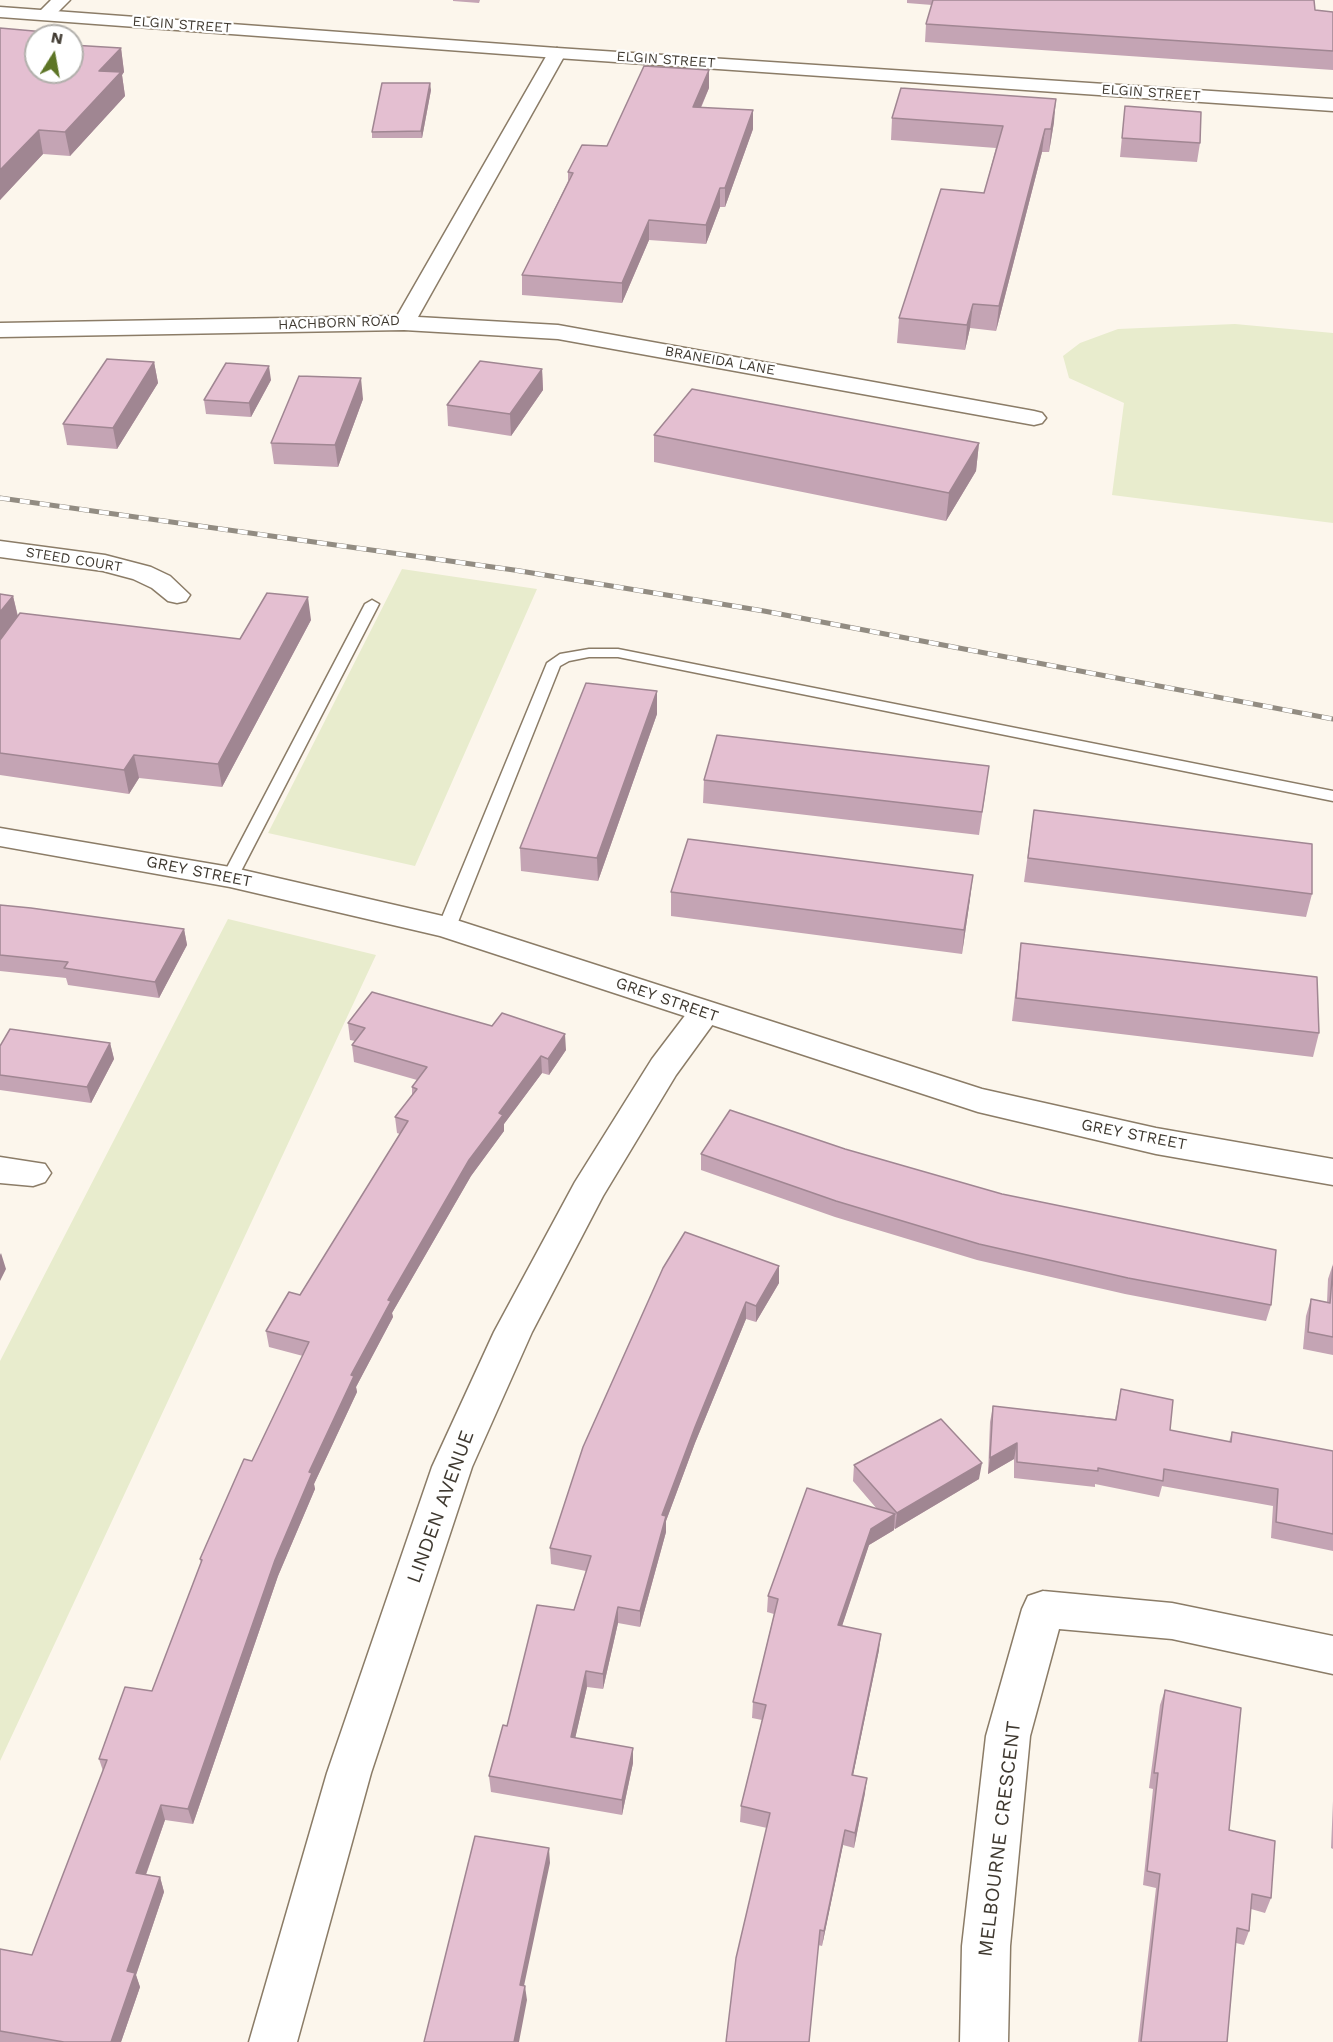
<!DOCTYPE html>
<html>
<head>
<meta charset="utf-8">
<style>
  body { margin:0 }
  #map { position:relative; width:1333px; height:2042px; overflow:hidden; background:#fcf6ec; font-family:"Work Sans",sans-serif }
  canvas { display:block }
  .north { position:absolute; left:24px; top:24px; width:60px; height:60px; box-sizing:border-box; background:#fff; border:2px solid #b2b0ac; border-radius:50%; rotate:11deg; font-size:16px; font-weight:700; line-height:24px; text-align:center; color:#3f3930 }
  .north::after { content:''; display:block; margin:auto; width:21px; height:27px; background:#5d7526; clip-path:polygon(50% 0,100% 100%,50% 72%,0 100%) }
</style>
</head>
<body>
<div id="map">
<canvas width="1333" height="2042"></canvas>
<div class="north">N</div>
</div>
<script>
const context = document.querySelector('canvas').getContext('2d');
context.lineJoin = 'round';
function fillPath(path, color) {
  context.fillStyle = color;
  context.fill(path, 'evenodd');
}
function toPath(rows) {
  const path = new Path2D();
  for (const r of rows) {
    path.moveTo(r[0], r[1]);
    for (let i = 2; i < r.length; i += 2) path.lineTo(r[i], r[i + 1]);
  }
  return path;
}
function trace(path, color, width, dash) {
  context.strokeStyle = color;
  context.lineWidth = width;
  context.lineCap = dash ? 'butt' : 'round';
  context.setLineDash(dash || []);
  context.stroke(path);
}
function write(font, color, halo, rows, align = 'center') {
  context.font = font + ' "Work Sans",sans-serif';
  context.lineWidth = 4.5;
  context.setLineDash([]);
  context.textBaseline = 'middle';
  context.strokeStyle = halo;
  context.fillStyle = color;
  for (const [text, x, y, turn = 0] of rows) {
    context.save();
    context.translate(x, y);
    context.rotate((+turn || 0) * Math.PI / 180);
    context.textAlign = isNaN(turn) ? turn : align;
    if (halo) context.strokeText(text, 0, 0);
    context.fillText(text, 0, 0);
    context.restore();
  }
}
fillPath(toPath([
  [1235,324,1333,333,1333,523,1112,495,1124,403,1069,378,1063,356,1080,343,1118,329],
  [402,569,537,589,415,866,268,833],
  [228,919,376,955,0,1761,0,1361]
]), '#e8eccd');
const lane = toPath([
  [372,600,379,604,238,877,236,881,224,881,222,877,365,604,372,600],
  [589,649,618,649,1333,791,1333,801,618,657,589,657,569,661,560,666,456,927,447,933,441,931,438,927,547,663,560,654,589,649]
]);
const street = toPath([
  [51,0,70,0,51,19,39,19,36,15,51,0],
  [557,48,566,53,418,317,558,325,1034,411,1042,413,1046,418,1042,423,1034,425,558,339,404,330,0,337,0,323,397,316,548,53,557,48],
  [0,541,105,555,151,567,170,576,190,595,186,601,177,603,168,601,152,588,133,579,103,571,0,557,0,541],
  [705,1002,717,1005,721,1013,676,1075,603,1196,532,1332,472,1467,371,1773,297,2042,249,2042,327,1773,432,1467,494,1332,575,1182,652,1059,693,1005,705,1002],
  [0,1157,45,1164,51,1173,45,1182,33,1186,0,1183,0,1157],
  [1043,1591,1172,1603,1333,1636,1333,1674,1172,1639,1059,1629,1030,1736,1010,1946,1008,2042,960,2042,962,1946,986,1736,1022,1609,1028,1596,1043,1591]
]);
const secondary = toPath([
  [0,7,557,48,1333,99,1333,111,557,58,0,17,0,7],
  [0,828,230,867,447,917,982,1089,1156,1128,1333,1159,1333,1185,1156,1154,978,1112,440,936,230,887,0,846,0,828]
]);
trace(lane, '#8b7c67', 3);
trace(street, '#8b7c67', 3);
trace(secondary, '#8b7c67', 3);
fillPath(lane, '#fff');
fillPath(street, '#fff');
fillPath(secondary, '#fff');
const rail = toPath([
  [0,498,514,570,764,611,1333,719]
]);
trace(rail, '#928c82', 5);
trace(rail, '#fff', 4, [10]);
fillPath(toPath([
  [453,0,480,0,479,3,453,1],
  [907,0,1314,0,1315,10,1333,12,1333,70,925,42,926,24,932,5,907,3],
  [0,28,45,32,46,36,36,36,36,72,121,48,124,72,122,75,125,96,70,156,43,154,0,200],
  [709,88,701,108,753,129,725,207,720,207,706,244,649,240,622,303,522,295,522,275,568,181,568,172,607,146],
  [431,90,422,138,372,138,372,132],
  [1125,106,1200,143,1197,162,1120,157],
  [892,118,1054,122,1049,152,1042,152,996,331,970,328,965,350,897,343,899,318,984,193,996,148,891,140],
  [154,362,158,383,117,449,67,445,63,424],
  [542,369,543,390,511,436,448,426,447,405],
  [271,380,251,417,206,414,204,400],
  [363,399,338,467,274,464,271,443],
  [654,435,979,443,976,471,946,521,654,462],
  [0,594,13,596,18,616,240,639,311,620,222,787,139,778,129,794,0,775],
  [657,691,657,714,598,881,521,871,520,848],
  [704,780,986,789,979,835,703,803],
  [1034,810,1312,894,1306,917,1024,882],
  [671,892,970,899,962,954,671,916],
  [0,905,184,929,187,945,159,998,68,985,66,978,0,971],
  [1021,943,1319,1033,1313,1057,1012,1021],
  [348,1023,566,1050,549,1075,542,1073,504,1124,504,1131,471,1176,392,1313,393,1317,356,1387,357,1392,314,1484,315,1489,278,1576,193,1824,165,1820,146,1875,160,1877,164,1892,136,1975,140,1987,121,2042,0,2042,0,1949,32,1955,103,1771,99,1759,152,1691,201,1563,200,1559,252,1461,303,1356,269,1347,266,1331,300,1295,400,1134,397,1133,395,1117,412,1095,412,1087,417,1080,354,1062,352,1045,355,1041,350,1040],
  [110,1043,114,1059,91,1103,0,1090,0,1046],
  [701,1154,1271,1305,1266,1321,1125,1294,977,1260,835,1217,701,1170],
  [1333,1264,1333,1355,1303,1349,1306,1316,1311,1299,1327,1302,1328,1279],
  [663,1268,779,1283,756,1322,746,1319,695,1443,666,1521,666,1532,640,1627,618,1623,603,1689,587,1687,575,1738,633,1763,622,1815,491,1792,489,1776,507,1726,574,1610,586,1571,551,1564,550,1548],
  [1121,1389,1170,1430,1229,1442,1232,1432,1333,1451,1333,1551,1271,1538,1273,1506,1162,1486,1159,1497,1095,1484,1095,1487,1014,1478,1014,1459,988,1474,990,1422,993,1406,1115,1419],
  [854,1465,979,1479,895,1529,894,1528,894,1530,869,1545,842,1626,879,1650,853,1775,865,1793,854,1848,843,1845,822,1946,818,1945,767,1828,740,1822,741,1806,762,1720,752,1718,753,1702,774,1614,767,1612,768,1596,877,1509,853,1481],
  [1165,1690,1229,1830,1271,1898,1265,1913,1251,1909,1249,1931,1244,1945,1236,1943,1227,2042,1138,2042,1156,1888,1143,1885,1153,1789,1149,1788,1160,1705],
  [1333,1801,1333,1849,1331,1848]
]), '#c4a4b4');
fillPath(toPath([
  [121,48,124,72,122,75,125,96,70,156,65,132,99,71],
  [709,70,709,88,693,125,693,107],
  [430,83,431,90,422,138,421,131],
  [1056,99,1054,122,1049,152,1051,129],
  [753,110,753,129,725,207,725,188],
  [1045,129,1042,152,996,331,999,306],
  [39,130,43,154,0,200,0,170],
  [720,188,720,207,706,244,706,225],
  [649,220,649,240,622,303,622,283],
  [973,304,970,328,965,350,967,325],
  [154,362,158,383,117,449,113,428],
  [269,366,271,380,251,417,249,403],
  [542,369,543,390,511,436,510,414],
  [361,378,363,399,338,467,335,445],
  [979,443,976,471,946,521,949,493],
  [13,596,18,618,0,641,0,612],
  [308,597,311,620,222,787,218,764],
  [657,691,657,714,598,881,597,858],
  [134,755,139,778,129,794,124,770],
  [973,875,970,899,962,954,964,930],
  [184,929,187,945,159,998,155,982],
  [565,1034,566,1050,549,1075,548,1059],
  [110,1043,114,1059,91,1103,87,1087],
  [541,1056,542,1073,504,1124,504,1131,471,1176,392,1313,393,1317,356,1387,357,1392,314,1484,315,1489,278,1576,193,1824,188,1809,275,1560,309,1472,351,1375,388,1300,469,1160,499,1113],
  [1,1253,6,1269,0,1281,0,1255],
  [779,1266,779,1283,756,1322,756,1306],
  [746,1302,746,1319,695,1443,666,1521,666,1532,640,1627,640,1611,662,1515,695,1427],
  [1017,1443,1014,1459,988,1474,990,1458],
  [982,1463,979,1479,895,1529,897,1513],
  [895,1514,894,1530,869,1545,837,1641,838,1625,871,1529],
  [618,1607,618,1623,603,1689,603,1674],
  [881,1634,879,1650,850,1790,852,1775],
  [586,1671,587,1687,572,1752,571,1737],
  [633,1748,633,1763,622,1815,622,1800],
  [867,1778,865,1793,854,1848,855,1833],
  [161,1805,165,1820,141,1888,136,1873],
  [845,1830,843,1845,822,1946,824,1931],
  [549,1848,550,1863,521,2000,520,1985],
  [160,1877,164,1892,136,1975,140,1987,121,2042,111,2042,127,1971],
  [525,1986,527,2000,519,2042,514,2042]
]), '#a08692');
const building = toPath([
  [933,0,1314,0,1315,10,1333,12,1333,51,926,24,933,0],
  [0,28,45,32,40,36,36,36,36,40,34,42,36,42,36,72,72,72,72,45,121,48,99,71,121,72,65,132,39,130,0,170,0,28],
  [644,66,709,70,693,107,753,110,725,188,720,188,706,225,649,220,622,283,522,275,573,173,568,172,582,145,607,146,644,66],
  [382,83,430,83,421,131,372,132,382,83],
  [901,88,1056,99,1051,129,1045,129,999,306,973,304,967,325,899,318,941,189,984,193,1003,126,892,118,901,88],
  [1125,106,1201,112,1200,143,1122,138,1125,106],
  [107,359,154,362,113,428,63,424,107,359],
  [480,361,542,369,510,414,447,405,480,361],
  [226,363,269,366,249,403,204,400,226,363],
  [299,376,361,378,335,445,271,443,299,376],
  [692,389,979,443,949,493,654,435,692,389],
  [267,593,308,597,218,764,134,755,124,770,0,753,0,640,20,613,240,639,267,593],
  [0,594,13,596,0,612,0,594],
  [586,683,657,691,597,858,520,848,586,683],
  [717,735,989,766,982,812,704,780,717,735],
  [1034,810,1312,844,1312,894,1028,858,1034,810],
  [688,839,973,875,964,930,671,892,688,839],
  [0,905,31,908,184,929,155,982,64,968,68,962,0,955,0,905],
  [1021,943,1317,977,1319,1033,1016,998,1021,943],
  [372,992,492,1026,502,1013,565,1034,548,1059,541,1056,499,1113,503,1115,469,1160,388,1300,391,1301,351,1375,354,1376,309,1472,312,1473,275,1560,188,1809,161,1805,136,1873,160,1877,127,1971,135,1973,111,2042,64,2042,0,2031,0,1949,32,1955,107,1760,99,1759,125,1687,152,1691,202,1560,200,1559,244,1459,252,1461,309,1342,266,1331,289,1292,300,1295,408,1121,395,1117,417,1089,412,1087,427,1067,352,1045,365,1028,348,1023,372,992],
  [10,1029,110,1043,87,1087,0,1075,0,1046,10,1029],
  [730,1110,845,1149,1002,1194,1276,1250,1271,1305,1128,1278,979,1244,836,1201,701,1154,730,1110],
  [685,1232,779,1266,756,1306,746,1302,695,1427,662,1515,666,1516,640,1611,618,1607,603,1674,586,1671,571,1737,633,1748,622,1800,489,1776,503,1725,507,1726,537,1605,574,1610,591,1556,550,1548,583,1447,663,1268,685,1232],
  [1333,1267,1333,1337,1308,1332,1311,1299,1330,1303,1333,1267],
  [1121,1389,1173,1400,1170,1430,1231,1442,1232,1432,1333,1451,1333,1534,1276,1522,1278,1489,1164,1469,1163,1481,1098,1468,1098,1471,1017,1462,1017,1443,990,1458,993,1406,1116,1420,1121,1389],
  [941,1419,982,1463,897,1513,854,1465,941,1419],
  [807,1488,895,1514,871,1529,838,1625,881,1634,852,1775,867,1778,855,1833,845,1830,824,1931,820,1930,809,2042,726,2042,736,1958,770,1813,741,1806,766,1705,753,1702,778,1599,768,1596,807,1488],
  [1165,1690,1241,1708,1229,1830,1275,1841,1271,1898,1252,1894,1249,1931,1237,1928,1227,2042,1141,2042,1160,1874,1147,1871,1158,1773,1154,1773,1165,1690],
  [475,1836,549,1848,520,1985,525,1986,514,2042,424,2042,475,1836]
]);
fillPath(building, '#e4bfd1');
trace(building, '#a08692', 1.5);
write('14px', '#3f3930', '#fff', [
  ["ELGIN STREET",182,25,4],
  ["ELGIN STREET",666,60,4],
  ["ELGIN STREET",1151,93,4],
  ["HACHBORN ROAD",339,323,-2],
  ["BRANEIDA LANE",720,361,10],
  ["STEED COURT",74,560,9]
]);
write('16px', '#3f3930', '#fff', [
  ["GREY STREET",199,872,11],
  ["GREY STREET",667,1000,19],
  ["GREY STREET",1134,1135,11]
]);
write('20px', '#3f3930', '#fff', [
  ["LINDEN AVENUE",441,1507,-70],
  ["MELBOURNE CRESCENT",1000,1839,-83]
]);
</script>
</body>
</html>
